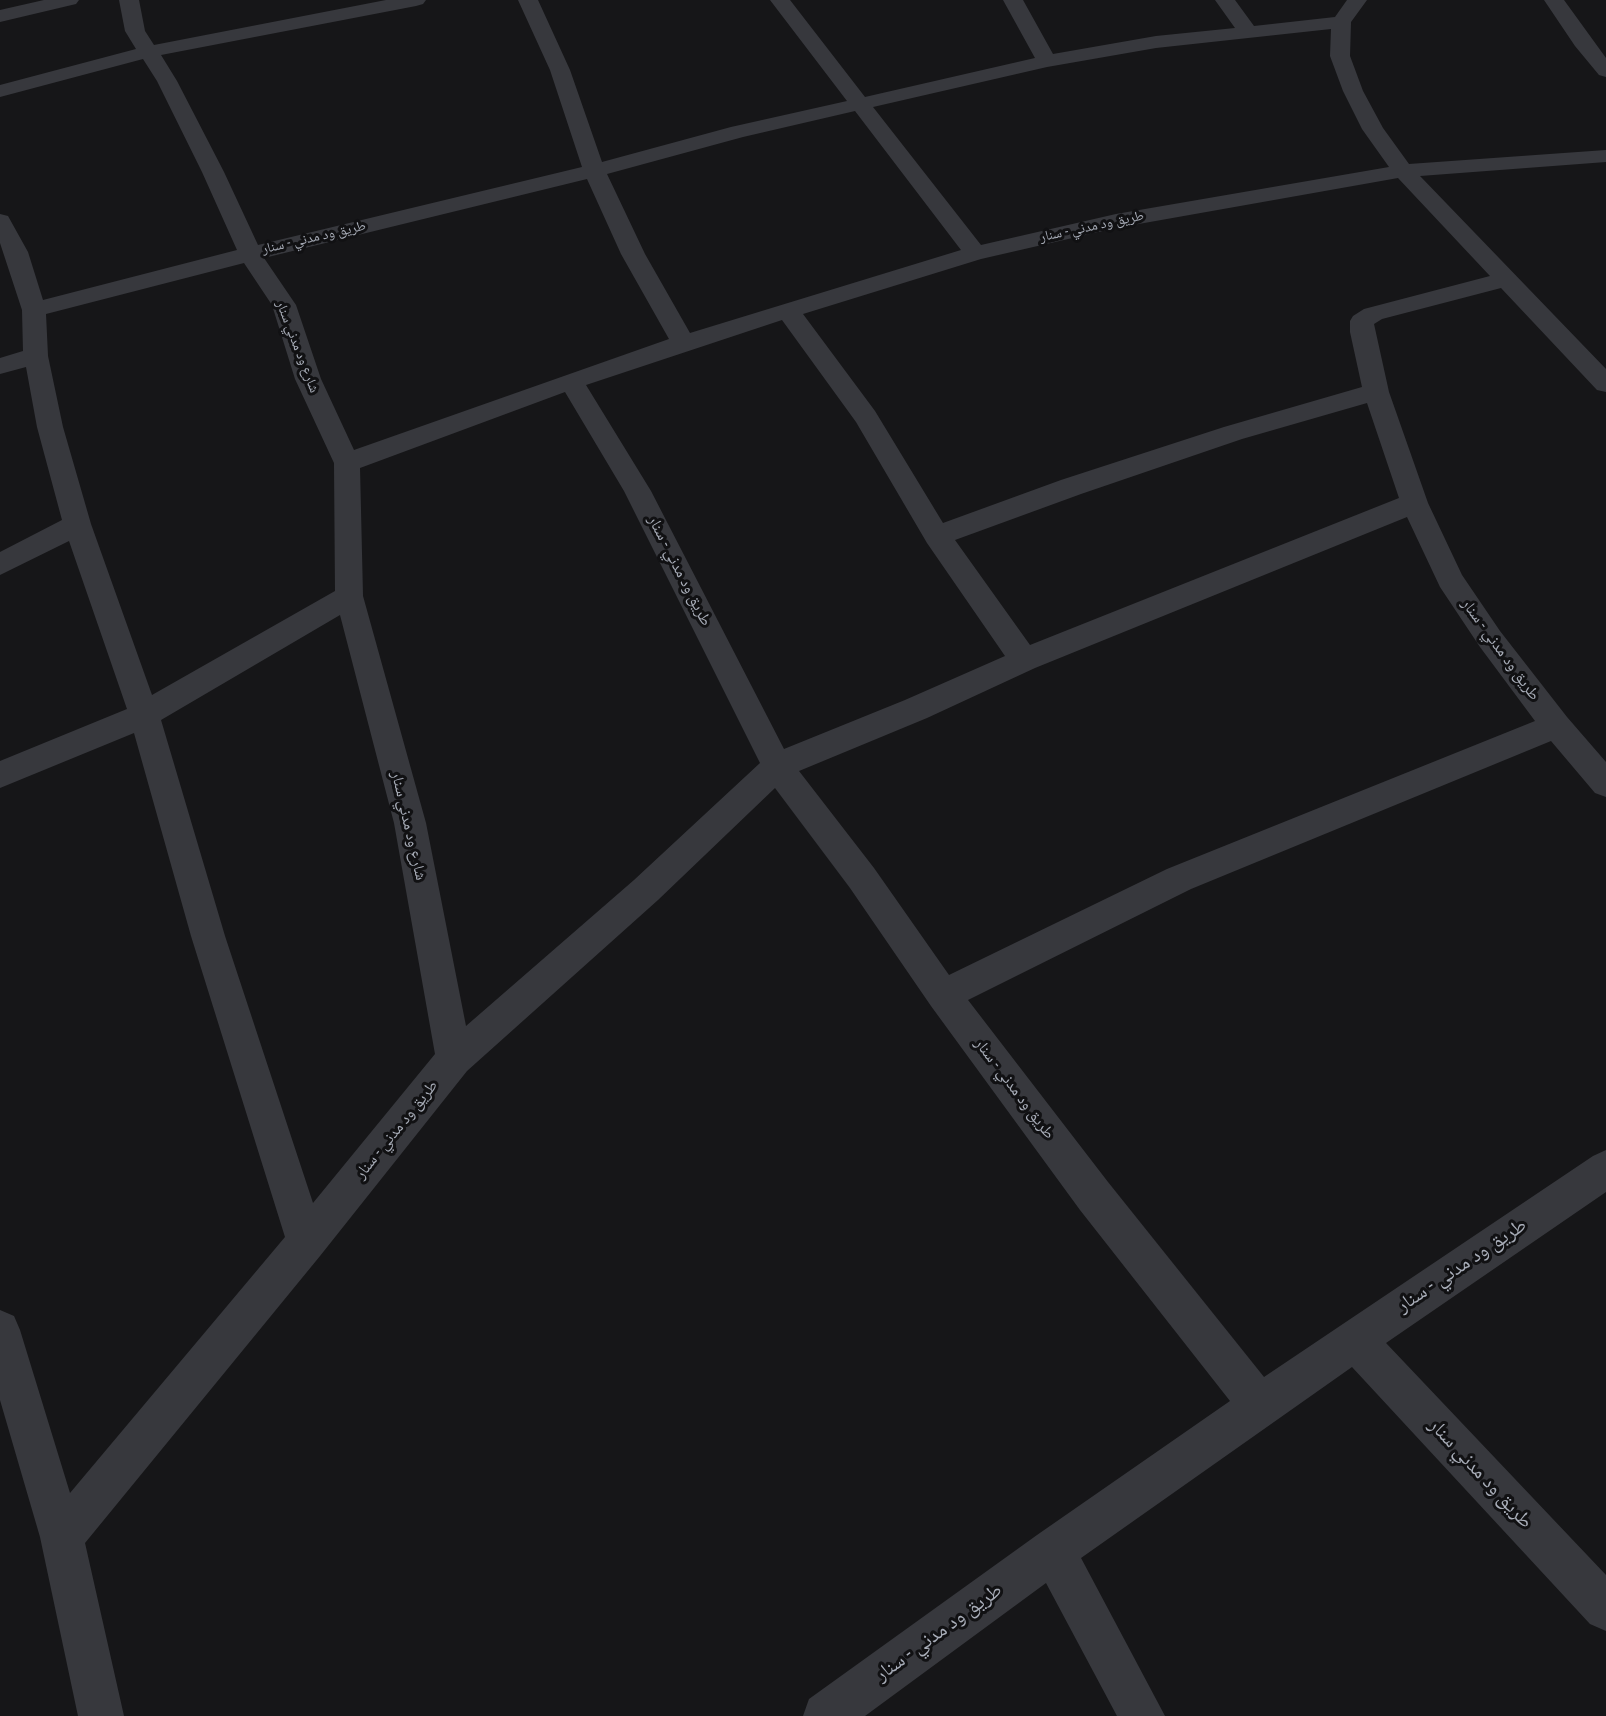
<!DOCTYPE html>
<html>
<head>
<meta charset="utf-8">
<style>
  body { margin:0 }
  canvas { display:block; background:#161618 }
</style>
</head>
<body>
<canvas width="1606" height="1716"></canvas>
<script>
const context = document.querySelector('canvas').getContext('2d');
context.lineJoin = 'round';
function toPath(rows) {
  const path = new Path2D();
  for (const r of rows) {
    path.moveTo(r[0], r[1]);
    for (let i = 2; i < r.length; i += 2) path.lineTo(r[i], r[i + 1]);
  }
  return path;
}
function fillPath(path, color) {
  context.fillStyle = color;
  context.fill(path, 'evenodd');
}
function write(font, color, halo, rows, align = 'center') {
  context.font = font + ' "Roboto Condensed","Noto Naskh Arabic",sans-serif';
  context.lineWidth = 6;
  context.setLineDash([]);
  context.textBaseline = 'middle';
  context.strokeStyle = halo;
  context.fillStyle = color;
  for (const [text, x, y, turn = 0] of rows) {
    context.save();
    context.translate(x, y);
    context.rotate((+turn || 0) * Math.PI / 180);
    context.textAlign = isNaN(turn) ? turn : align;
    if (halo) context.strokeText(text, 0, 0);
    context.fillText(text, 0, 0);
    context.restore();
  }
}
fillPath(toPath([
  [44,0,79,0,76,4,0,22,0,10,44,0],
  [119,0,139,0,145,31,154,45,386,0,426,0,423,4,416,6,161,55,177,81,224,172,258,245,582,167,550,70,518,0,538,0,570,70,602,162,731,127,847,101,770,0,790,0,865,97,1035,58,1003,0,1023,0,1053,54,1156,36,1235,28,1215,0,1235,0,1254,26,1335,17,1347,0,1367,0,1351,22,1350,56,1363,91,1383,128,1409,164,1606,150,1606,162,1420,176,1606,369,1606,392,1597,390,1501,288,1382,319,1374,324,1389,392,1428,503,1462,575,1500,631,1567,717,1606,762,1606,797,1595,793,1551,741,1191,889,968,1000,1108,1182,1264,1377,1593,1156,1606,1150,1606,1192,1386,1343,1606,1575,1606,1631,1590,1624,1352,1367,1081,1558,1165,1716,1117,1716,1046,1583,865,1716,803,1716,809,1699,1037,1535,1230,1401,1080,1210,931,1006,850,888,775,788,658,900,467,1071,320,1256,85,1543,124,1716,78,1716,40,1537,0,1400,0,1310,14,1316,20,1330,70,1493,285,1237,191,936,134,733,0,788,0,761,127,709,69,541,0,575,0,552,62,520,37,427,26,367,0,374,0,358,23,351,22,310,0,243,0,214,8,216,28,252,43,300,237,250,202,172,157,81,143,59,0,97,0,85,136,49,125,31,119,0],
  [1331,29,1330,56,1343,91,1362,129,1389,167,1116,214,981,245,873,107,1047,67,1156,48,1331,29],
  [855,111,961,250,690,333,645,254,607,174,743,137,855,111],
  [1398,178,1490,276,1364,309,1353,316,1350,321,1350,332,1362,387,1224,427,1061,480,943,523,875,411,803,314,981,259,1116,228,1398,178],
  [587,179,621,254,669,339,354,450,321,379,296,305,264,258,587,179],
  [244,263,272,305,295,379,334,463,335,591,152,695,91,524,63,427,48,356,46,314,244,263],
  [782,320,856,422,927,543,1005,656,905,700,784,749,651,491,586,385,782,320],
  [565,392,624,491,760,763,634,880,466,1026,426,823,363,596,360,468,565,392],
  [1367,403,1399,498,1030,645,955,540,1081,494,1242,439,1367,403],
  [1407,517,1440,587,1480,647,1535,721,1167,869,949,975,874,868,799,771,927,718,1035,668,1407,517],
  [340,615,394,823,435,1054,313,1203,225,936,161,720,340,615],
  [1544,0,1564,0,1606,58,1606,77,1599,75,1575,46,1544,0]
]), '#37383d');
write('14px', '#a8adb8', '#111113', [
  ["طريق ود مدني - سنار",1092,227,-12],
  ["طريق ود مدني - سنار",314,238,-13],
  ["شارع ود مدني سنار",297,347,69]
]);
write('16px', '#a8adb8', '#111113', [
  ["طريق ود مدني - سنار",679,571,63],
  ["طريق ود مدني - سنار",1500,650,54],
  ["شارع ود مدني سنار",408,826,77],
  ["طريق ود مدني - سنار",1014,1089,53],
  ["طريق ود مدني - سنار",397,1130,-51]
]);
write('20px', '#a8adb8', '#111113', [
  ["طريق ود مدني - سنار",1462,1266,-34],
  ["طريق ود مدني سنار",1480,1474,47],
  ["طريق ود مدني - سنار",939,1633,-36]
]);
</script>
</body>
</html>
